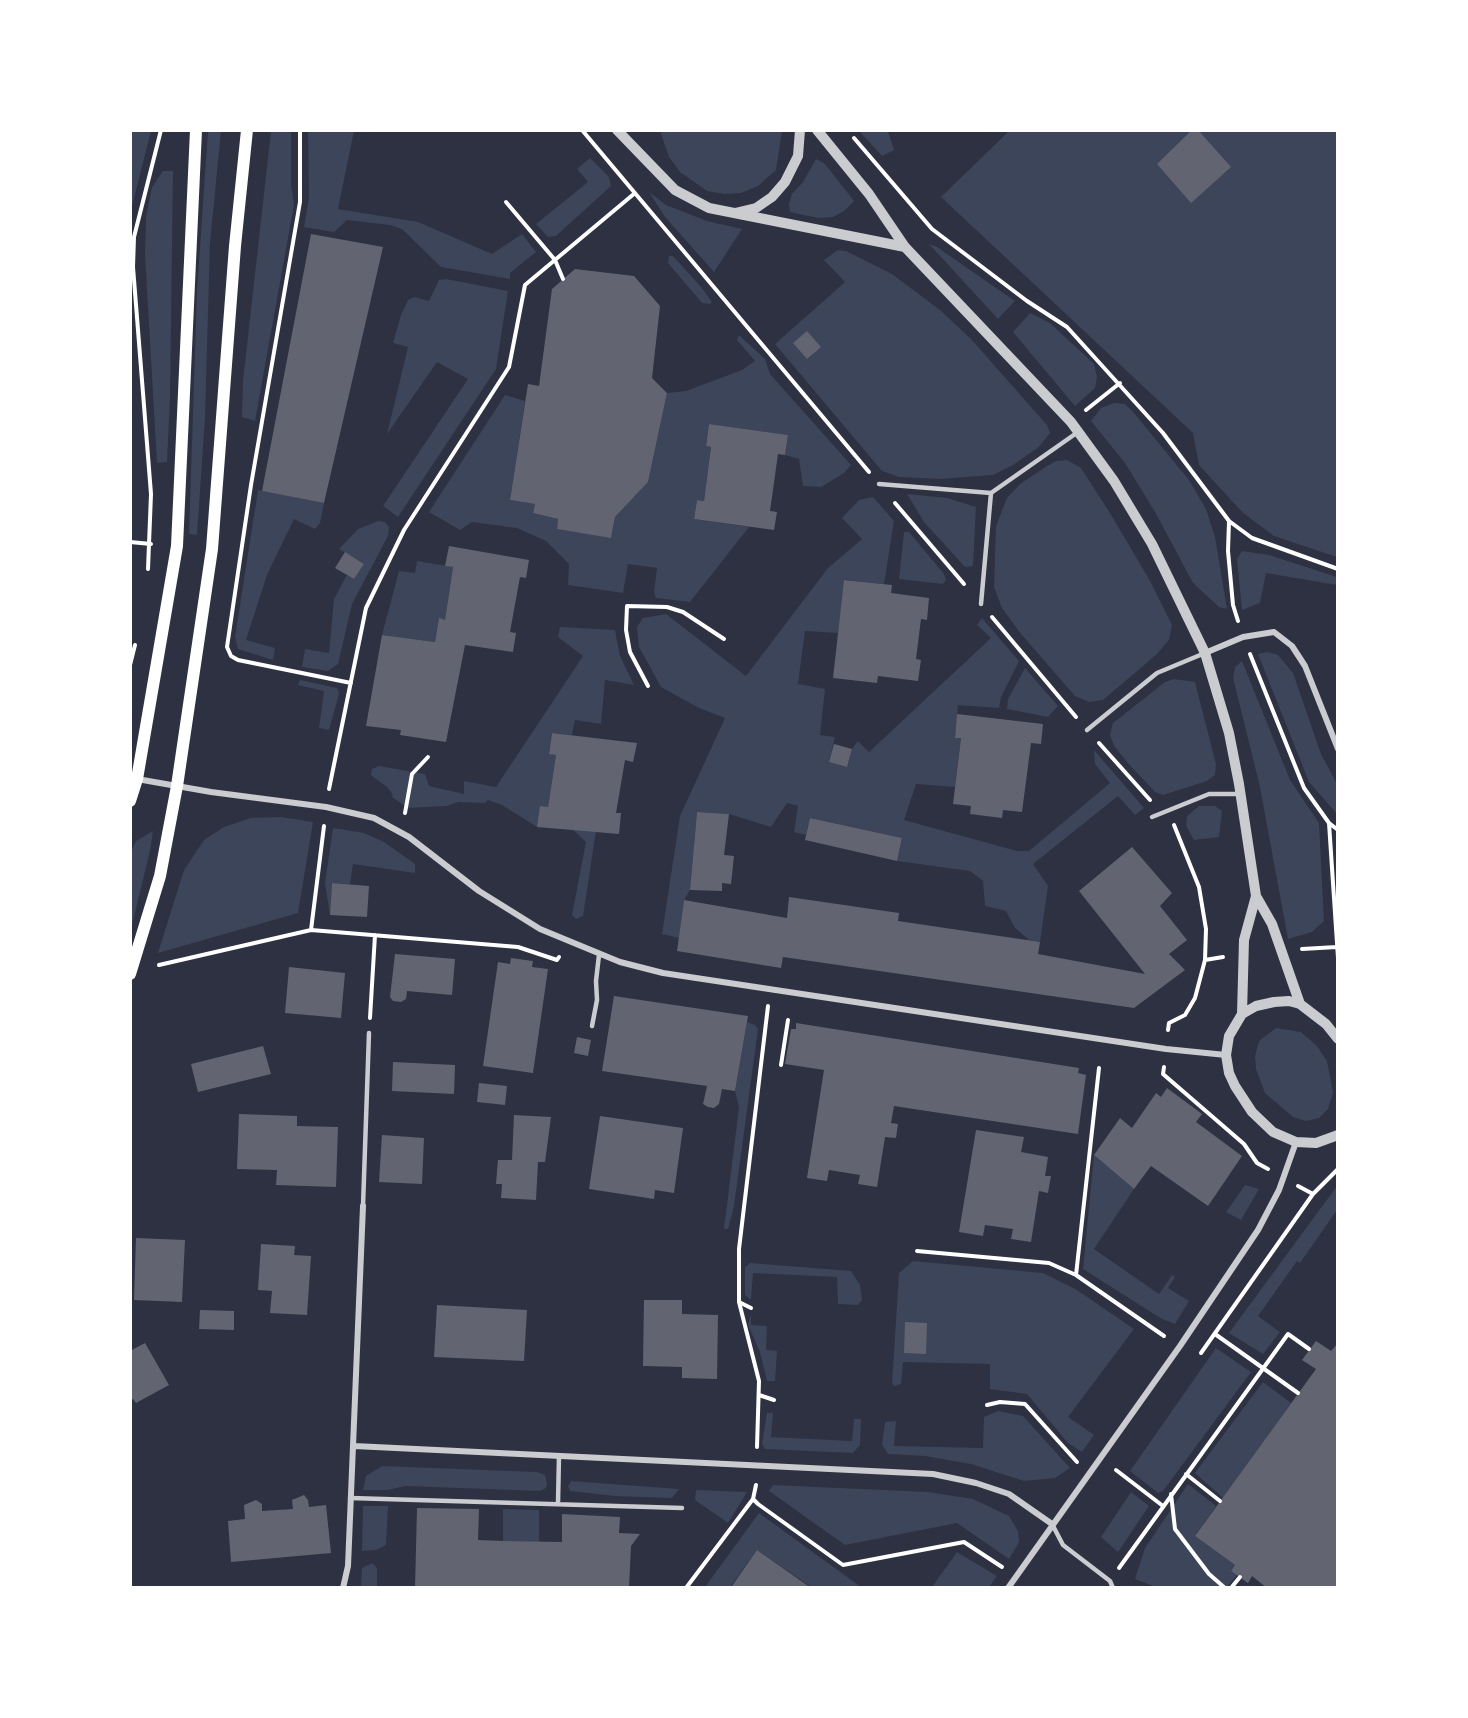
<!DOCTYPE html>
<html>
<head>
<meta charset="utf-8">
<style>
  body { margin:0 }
  #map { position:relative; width:1468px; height:1718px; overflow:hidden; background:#2d3142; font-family:"Zilla Slab",serif }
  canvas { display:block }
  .frame { position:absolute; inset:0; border:132px solid #fff; pointer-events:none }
</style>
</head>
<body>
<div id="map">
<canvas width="1468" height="1718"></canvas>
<div class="frame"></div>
</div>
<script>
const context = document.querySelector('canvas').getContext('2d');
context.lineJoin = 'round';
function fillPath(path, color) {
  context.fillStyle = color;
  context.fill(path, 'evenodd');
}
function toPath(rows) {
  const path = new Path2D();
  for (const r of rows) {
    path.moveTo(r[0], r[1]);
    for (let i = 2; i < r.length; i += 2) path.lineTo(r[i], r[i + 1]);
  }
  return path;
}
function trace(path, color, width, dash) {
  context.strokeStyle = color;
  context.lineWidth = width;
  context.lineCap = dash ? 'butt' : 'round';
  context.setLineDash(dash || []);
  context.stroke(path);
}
fillPath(toPath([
  [132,131,151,131,131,210,130,147],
  [208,131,221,131,210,243,205,418,197,535,189,534,197,291],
  [271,131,291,131,291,184,294,205,255,421,242,417,243,381],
  [308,131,354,131,338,209,418,222,492,254,522,234,536,252,510,273,510,279,441,267,402,229,390,225,347,220,334,232,304,227,309,197],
  [660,131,782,131,776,170,758,186,741,193,724,194,707,191,680,172,669,157],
  [859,131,888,131,894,150,882,156],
  [1009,131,1337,131,1337,557,1274,536,1242,512,1199,465,1193,433,941,197],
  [590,158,609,177,611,186,556,236,548,237,536,224,588,182,577,169],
  [816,159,825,164,854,201,844,211,833,217,818,218,790,212,789,204,792,194,803,182],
  [163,171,173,171,170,398,167,462,157,463,145,255,146,217,152,187],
  [649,192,666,205,707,221,742,229,714,272,665,217],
  [929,244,937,247,1015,301,998,319],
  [838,250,846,251,892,274,940,310,971,339,1047,425,1050,433,1039,447,1013,465,993,475,940,479,899,477,882,471,775,344,845,282,824,260],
  [669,256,673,256,701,287,712,302,710,304,702,303,668,263],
  [446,279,508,291,496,369,398,517,383,506,468,379,437,362,387,434,408,347,393,343,401,315,408,300,414,297,429,301,439,280],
  [1030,313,1050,323,1094,364,1097,377,1095,388,1075,406,1013,332],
  [739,335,765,359,770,374,851,465,844,473,821,487,803,486,799,459,785,455,788,435,709,424,706,446,711,447,704,501,697,500,694,519,749,527,690,602,656,598,654,592,657,568,628,564,623,593,568,585,569,564,546,541,517,528,472,522,460,530,429,512,505,395,525,401,510,500,535,504,533,513,558,519,557,529,611,537,615,517,648,482,667,393,686,391,742,370,755,361,737,340],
  [1114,403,1125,404,1134,413,1189,480,1206,509,1215,537,1227,609,1219,607,1193,583,1155,512,1125,463,1091,421,1101,408],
  [1067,460,1081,468,1110,513,1149,579,1172,625,1169,640,1156,655,1103,700,1089,702,1075,696,1021,634,1002,608,994,587,996,526,1007,498,1020,484,1047,466,1056,461],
  [258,490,324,503,320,523,315,529,294,519,267,575,246,640,275,648,273,660,238,649,235,637],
  [907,494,947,498,976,507,973,566,965,567,924,522],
  [873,497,894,521,884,584,845,580,838,633,805,631,798,684,825,689,820,735,835,737,829,762,847,767,852,749,858,741,869,752,991,638,977,625,982,618,1019,661,1001,697,999,708,958,705,955,737,961,738,955,787,916,784,904,820,1017,851,1029,851,1110,783,1095,764,1094,750,1144,808,1135,815,1118,796,1033,864,1048,886,1040,942,1029,940,1015,928,1006,911,985,906,983,881,970,871,897,861,902,838,810,818,806,835,794,832,798,806,787,803,771,827,729,814,697,812,690,890,684,900,679,938,662,934,680,816,725,718,699,708,661,687,639,647,637,627,643,618,666,614,746,676,828,568,862,539,842,518,859,500],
  [378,521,385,522,389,527,388,536,352,604,338,664,328,671,302,667,305,649,329,653,334,599,347,575,354,579,364,564,339,549,358,529],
  [904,532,909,532,944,574,946,580,943,584,899,579],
  [1242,551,1269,555,1337,577,1337,585,1266,573,1260,603,1242,610,1237,559],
  [417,561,453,567,445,620,439,619,435,642,382,635,399,571,415,573],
  [560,627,615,630,620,656,634,685,605,680,601,724,575,720,572,735,552,733,549,753,556,755,548,807,537,827,502,805,488,800,485,803,458,802,447,806,408,808,392,797,393,795,388,788,371,775,372,769,379,766,425,774,429,786,464,794,464,781,496,787,583,656,558,637],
  [1267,652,1278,655,1293,673,1321,754,1337,784,1337,814,1309,782,1258,654],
  [1242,661,1290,780,1319,823,1324,921,1312,932,1288,939,1260,787,1233,678,1235,667],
  [1025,668,1058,706,1048,717,1007,709,1008,699],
  [1174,679,1195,682,1216,764,1215,775,1207,781,1163,795,1155,792,1127,762,1114,746,1110,735,1113,723,1165,682],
  [300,680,337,688,339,694,329,730,319,728,324,691,298,685],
  [1199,806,1215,806,1222,811,1219,837,1194,840,1186,826,1187,816],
  [281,817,313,822,298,913,158,953,184,870,204,840,224,827,251,818],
  [333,828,364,833,384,842,415,864,415,873,353,864,350,884,332,883,330,915,325,883],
  [572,829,596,831,583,916,576,919,572,915,586,842],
  [153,831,150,851,131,929,131,852,136,841],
  [747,1022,755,1025,758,1029,734,1206,728,1229,724,1229,739,1107,735,1091],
  [1276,1028,1301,1032,1317,1046,1327,1061,1333,1093,1328,1109,1319,1118,1306,1121,1293,1117,1265,1093,1256,1069,1255,1056,1259,1041],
  [1094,1155,1134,1189,1094,1249,1159,1294,1172,1275,1175,1277,1168,1288,1189,1301,1175,1324,1162,1319,1083,1269],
  [1245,1185,1259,1189,1241,1220,1226,1212],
  [1337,1186,1337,1210,1300,1263,1297,1261,1258,1316,1280,1332,1263,1354,1229,1333],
  [913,1261,1043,1273,1077,1290,1134,1329,1068,1417,1094,1435,1082,1452,1068,1443,1027,1394,990,1389,990,1364,903,1362,901,1384,894,1386,892,1383,899,1273],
  [750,1263,851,1271,860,1285,862,1300,858,1305,838,1304,837,1277,753,1273,751,1300,745,1295,745,1267],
  [751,1314,751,1325,767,1326,766,1350,777,1351,775,1381,767,1381,760,1352,748,1325],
  [1216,1348,1251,1372,1163,1491,1158,1493,1130,1471],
  [1263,1382,1291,1403,1223,1498,1195,1473],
  [998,1411,1023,1416,1070,1468,1055,1478,1024,1481,971,1464,925,1456,888,1454,882,1445,885,1422,896,1421,894,1446,983,1448,984,1417],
  [767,1413,773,1413,771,1437,852,1441,854,1419,861,1419,860,1445,853,1453,765,1449,762,1444],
  [382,1466,537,1472,545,1475,547,1483,546,1488,540,1491,405,1486,388,1490,363,1490,366,1476],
  [571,1481,679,1489,672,1498,615,1496,570,1491,568,1486],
  [1188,1484,1216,1506,1195,1536,1235,1565,1231,1571,1237,1575,1226,1588,1156,1587,1135,1579,1145,1548],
  [773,1485,928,1492,973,1499,1009,1516,1018,1531,1019,1542,1009,1559,957,1523,845,1545,769,1491],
  [696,1490,747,1492,728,1523,695,1500],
  [1131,1492,1149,1506,1118,1552,1101,1537],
  [363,1506,388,1506,386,1545,376,1550,362,1551],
  [503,1509,539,1510,539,1542,503,1541],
  [759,1513,861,1587,811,1587,757,1550,730,1587,705,1587],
  [957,1552,997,1576,989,1587,932,1587],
  [372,1563,377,1568,377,1587,361,1587,362,1568]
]), '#3c4559');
fillPath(toPath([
  [1192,130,1198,130,1231,167,1191,203,1157,164],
  [311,234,383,247,324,503,262,491],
  [575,269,634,276,660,306,652,378,667,393,648,482,615,517,611,538,557,529,558,519,533,513,535,504,510,500,528,384,539,386,552,289],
  [807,331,821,347,807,359,793,343],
  [709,424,788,435,785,455,778,454,770,511,777,512,774,530,694,519,697,500,704,501,711,447,706,446],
  [449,546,529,560,526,578,520,577,510,632,516,633,513,652,465,645,446,742,400,735,401,730,366,726,382,635,435,642,439,618,445,620,453,567,445,566],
  [345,552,364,564,354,579,335,568],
  [844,580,892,585,891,593,929,598,927,620,921,619,916,659,921,660,918,681,878,676,877,683,833,678],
  [957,714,1043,724,1041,744,1031,743,1022,812,1003,810,1002,818,970,814,971,806,953,804,961,738,955,738],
  [552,733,637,743,633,762,625,760,616,813,621,813,619,834,537,827,540,806,548,807,556,755,549,754],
  [834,744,852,749,847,767,829,762],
  [697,812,729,814,724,855,734,856,732,875,731,884,722,883,722,891,690,890],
  [810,818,902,838,897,861,805,840],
  [1132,847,1172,893,1160,906,1187,940,1169,954,1185,970,1134,1008,783,957,781,968,677,951,684,900,787,918,789,897,899,913,898,921,1040,942,1038,954,1145,974,1079,891],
  [332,883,369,886,367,917,330,915],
  [395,954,455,959,452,995,407,991,406,999,401,1002,393,1001,390,997],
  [511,958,533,961,532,967,548,969,533,1073,483,1066,498,962,510,964],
  [289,967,345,973,341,1018,285,1013],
  [614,996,748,1016,735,1091,722,1089,719,1104,714,1108,708,1107,703,1104,707,1086,602,1071],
  [796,1023,1079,1068,1078,1073,1086,1075,1078,1134,894,1106,891,1123,898,1124,896,1138,885,1137,877,1187,858,1184,860,1175,829,1170,827,1181,807,1178,824,1070,785,1064,791,1029,796,1029],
  [577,1037,591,1040,588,1056,574,1053],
  [263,1046,271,1074,198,1092,191,1064],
  [393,1062,455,1065,454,1094,392,1091],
  [479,1083,507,1086,505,1105,477,1102],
  [1167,1088,1202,1114,1196,1122,1242,1156,1208,1206,1151,1166,1134,1189,1094,1155,1120,1118,1132,1128,1156,1093,1161,1097],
  [239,1114,297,1116,297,1126,338,1127,336,1187,276,1185,277,1170,237,1169],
  [514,1115,551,1117,545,1162,538,1162,536,1200,501,1198,502,1184,496,1184,498,1160,512,1160],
  [600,1116,683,1128,674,1193,655,1190,654,1199,589,1189],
  [976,1130,1024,1137,1021,1152,1048,1157,1045,1176,1051,1176,1048,1193,1039,1191,1031,1242,1011,1239,1013,1229,985,1225,983,1236,959,1232],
  [382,1135,424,1138,422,1184,379,1182],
  [136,1238,185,1240,182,1302,134,1300],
  [261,1244,295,1246,294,1255,311,1256,307,1315,270,1313,272,1291,258,1290],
  [644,1300,682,1300,682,1314,718,1315,717,1379,682,1378,682,1367,643,1366],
  [437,1305,527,1310,524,1361,434,1357],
  [200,1310,234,1311,234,1330,199,1329],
  [905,1322,927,1323,926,1354,904,1353],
  [1316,1341,1331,1351,1338,1343,1338,1588,1267,1588,1252,1576,1248,1583,1231,1571,1235,1565,1195,1536,1316,1369,1302,1360],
  [145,1343,169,1385,136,1403,133,1399,130,1401,130,1351],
  [304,1495,308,1500,309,1507,326,1505,331,1553,231,1562,228,1521,245,1519,244,1505,256,1500,262,1504,262,1511,293,1509,292,1500],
  [417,1508,479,1509,478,1540,503,1541,562,1542,562,1514,620,1517,619,1533,640,1534,631,1546,629,1588,415,1588],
  [757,1550,811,1588,732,1586]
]), '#626471');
trace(toPath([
  [300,130,300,202,251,485,227,647,231,656,238,660,351,683],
  [582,130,869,472],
  [854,138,932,229,1027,301,1067,327,1163,433,1229,521,1252,538,1338,569],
  [506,202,555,260,563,279],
  [1086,410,1120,383],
  [895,503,964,584],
  [1229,521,1228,551,1233,605,1238,621],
  [130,542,151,544],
  [148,569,151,494,133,267,134,237,161,130],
  [992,617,1076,717],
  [1250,654,1304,788,1329,823,1338,958],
  [130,665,135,645],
  [648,686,630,652,626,630,627,606,667,607,683,612,724,639],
  [1099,743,1150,800],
  [329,789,366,608,404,530,509,367,525,285,635,193],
  [405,813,412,774,428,757],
  [1329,823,1338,830],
  [1174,825,1199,887,1206,929,1205,960],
  [311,930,324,826],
  [1302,949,1337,947],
  [159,965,311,930,518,947,557,960,559,957],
  [370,1018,375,935],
  [1168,1030,1169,1023,1185,1015,1195,998,1205,960,1223,957],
  [781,1065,788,1020],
  [1164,1067,1163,1074,1244,1144,1257,1163,1268,1169],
  [1298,1186,1313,1194],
  [917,1251,1049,1263,1076,1275,1164,1336],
  [1076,1275,1099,1068],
  [739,1302,751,1308],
  [1215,1334,1298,1393],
  [1201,1353,1313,1194,1338,1169],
  [759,1395,774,1400],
  [987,1405,1000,1402,1025,1404,1077,1462],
  [757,1447,759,1381,739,1302,739,1249,768,1006],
  [1116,1470,1163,1506],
  [1186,1474,1220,1501],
  [756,1485,753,1499,758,1504,843,1565,964,1542,1002,1567],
  [1171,1494,1175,1529,1209,1574,1225,1588],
  [1119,1568,1288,1334,1309,1349],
  [686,1588,753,1499],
  [1231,1588,1240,1577]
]), '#fff', 4);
trace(toPath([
  [879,484,991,493,1078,432],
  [981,604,991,493],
  [1087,730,1157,673,1205,653],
  [1152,817,1209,794,1241,794],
  [592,1026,597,1000,596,981,599,955],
  [363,1206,369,1033],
  [350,1498,682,1508],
  [558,1503,559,1456],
  [1052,1524,1063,1545,1110,1581,1113,1588]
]), '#caccd0', 4.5);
trace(toPath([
  [1205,653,1243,637,1274,632,1292,646,1305,666,1338,749],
  [137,779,211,792,326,807,374,818,409,837,479,891,540,929,620,962,663,973,1166,1049,1226,1055],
  [354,1446,933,1474,976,1483,1009,1494,1052,1524],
  [343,1588,348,1566,363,1206],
  [1008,1588,1180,1346,1258,1230,1279,1190,1296,1142]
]), '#caccd0', 6);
trace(toPath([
  [617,130,675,190,709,208,905,247],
  [817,130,869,194,905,247,1071,422,1114,481,1152,544,1205,653,1229,733,1239,784,1256,896,1272,924,1300,1004],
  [735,213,756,208,772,197,785,182,798,156,800,130],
  [1242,1014,1244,940,1256,896],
  [1338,1039,1326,1024,1300,1004,1289,1001,1274,1002,1256,1006,1242,1014,1229,1036,1226,1055,1229,1073,1235,1086,1252,1112,1273,1132,1296,1142,1316,1143,1338,1135]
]), '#caccd0', 10);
trace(toPath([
  [130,801,137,779,177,546,196,130],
  [130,974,160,876,177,786,212,549,235,246,247,130]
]), '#fff', 12);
</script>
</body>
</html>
